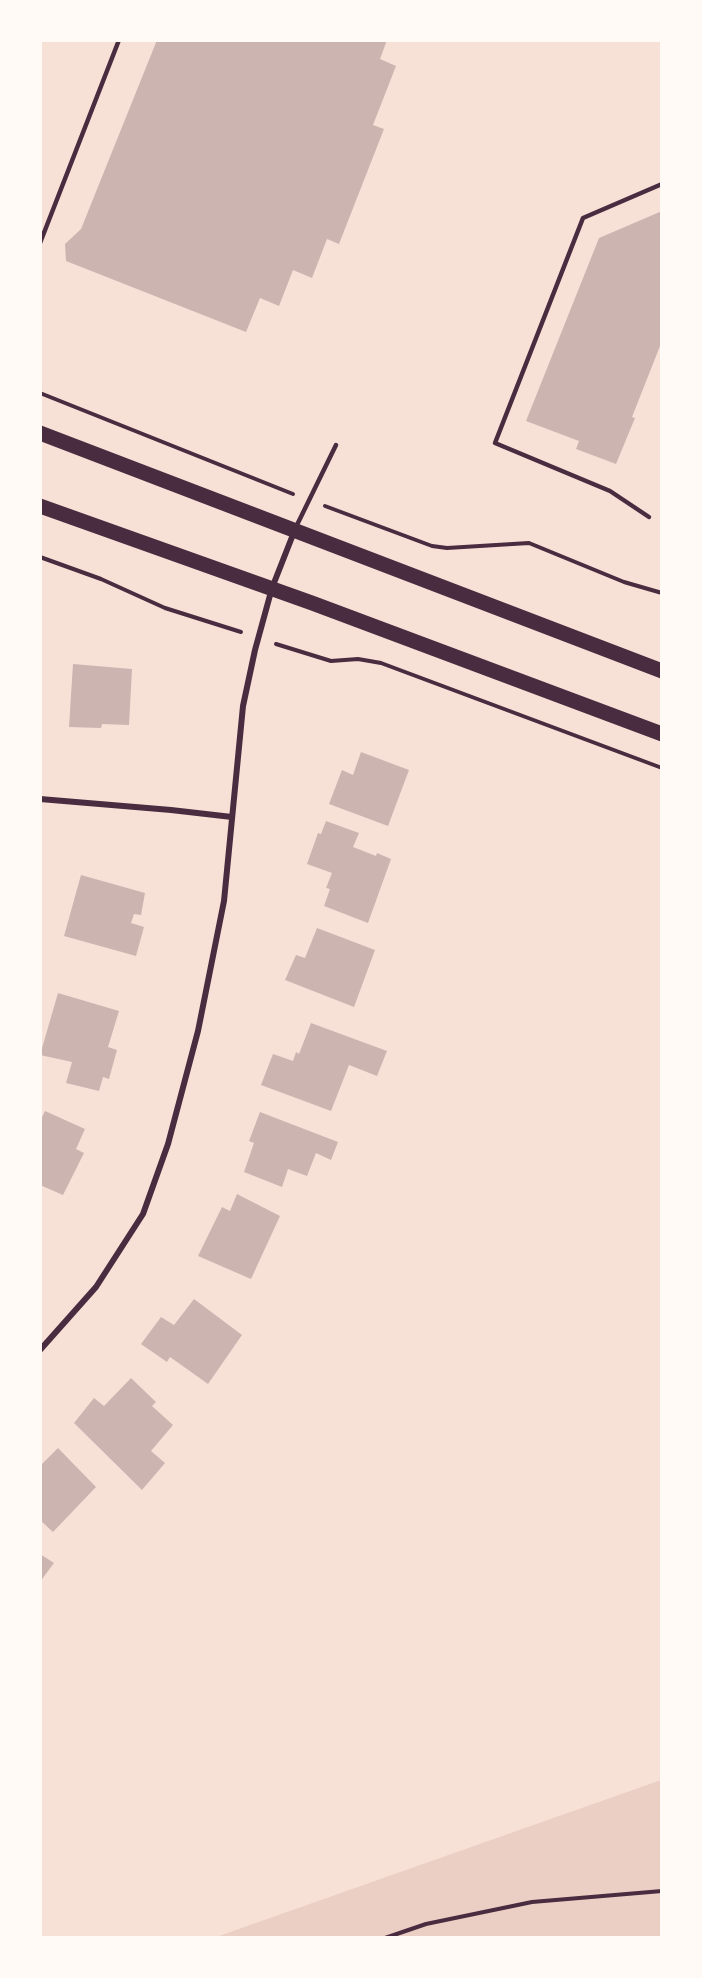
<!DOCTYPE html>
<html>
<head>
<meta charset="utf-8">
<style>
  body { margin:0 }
  #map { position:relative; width:702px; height:1978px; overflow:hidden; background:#f7e1d7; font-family:Helvetica,sans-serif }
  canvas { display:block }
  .frame { position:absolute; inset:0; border:42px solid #fffaf5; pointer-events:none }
</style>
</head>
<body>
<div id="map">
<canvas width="702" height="1978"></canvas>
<div class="frame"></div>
</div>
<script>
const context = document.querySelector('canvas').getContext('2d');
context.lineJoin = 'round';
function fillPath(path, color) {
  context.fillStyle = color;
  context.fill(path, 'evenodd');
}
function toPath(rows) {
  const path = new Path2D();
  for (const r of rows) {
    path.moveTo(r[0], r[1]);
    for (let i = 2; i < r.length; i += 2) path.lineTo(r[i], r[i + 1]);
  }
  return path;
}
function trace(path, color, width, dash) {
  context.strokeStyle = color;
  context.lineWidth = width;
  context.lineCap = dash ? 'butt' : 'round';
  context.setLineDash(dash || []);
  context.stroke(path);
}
fillPath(toPath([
  [661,1780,661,1937,216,1937]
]), '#ebcfc5');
fillPath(toPath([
  [157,40,387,40,380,59,396,66,373,125,384,129,339,244,327,239,312,278,293,270,279,306,260,298,246,332,66,261,65,244,81,229],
  [662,211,662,341,632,417,635,418,616,464,576,449,579,441,526,421,599,238],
  [73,664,132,669,129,725,102,724,101,728,69,727],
  [361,752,409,770,388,826,329,804,342,770,353,775],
  [326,821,359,833,353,847,376,856,377,853,391,859,368,923,324,906,330,889,326,888,332,873,307,864,318,833,321,834],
  [81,875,145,893,141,915,134,914,131,923,144,927,136,956,64,936],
  [317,928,375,950,354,1007,285,980,296,955,305,958],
  [58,993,119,1011,108,1047,117,1050,109,1079,103,1077,99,1091,66,1083,72,1062,40,1055],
  [311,1023,387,1051,377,1076,349,1065,331,1111,261,1085,273,1054,293,1061,296,1052,299,1054],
  [45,1111,85,1129,76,1149,84,1153,63,1195,40,1185,40,1121],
  [260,1112,338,1142,331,1160,316,1153,307,1176,288,1169,282,1187,244,1172,254,1143,249,1141],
  [237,1194,280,1216,251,1279,198,1256,222,1207,230,1211],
  [194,1299,242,1335,208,1384,170,1357,167,1362,141,1344,161,1317,174,1325],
  [131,1378,156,1402,152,1406,173,1425,151,1451,165,1463,142,1490,74,1423,94,1398,104,1406],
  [58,1448,96,1487,53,1532,40,1520,40,1466],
  [40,1554,54,1563,40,1582]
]), '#ccb4b1');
trace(toPath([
  [40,393,293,494],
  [325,506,432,546,447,548,529,543,624,582,662,593],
  [40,557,101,579,165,608,241,632],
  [276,644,331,661,358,659,381,663,662,768],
  [385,1938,426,1924,532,1902,662,1891]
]), '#4a2c40', 4);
trace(toPath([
  [40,243,119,40],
  [649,517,610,491,495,443,583,218,662,184],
  [295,529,336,445]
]), '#4a2c40', 4.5);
trace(toPath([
  [40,799,171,810,232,817],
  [40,1350,96,1287,143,1214,168,1144,198,1031,224,901,243,706,255,650,272,588,294,532]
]), '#4a2c40', 6);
trace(toPath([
  [40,433,662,671],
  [40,506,312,603,662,734]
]), '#4a2c40', 15);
</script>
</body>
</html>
